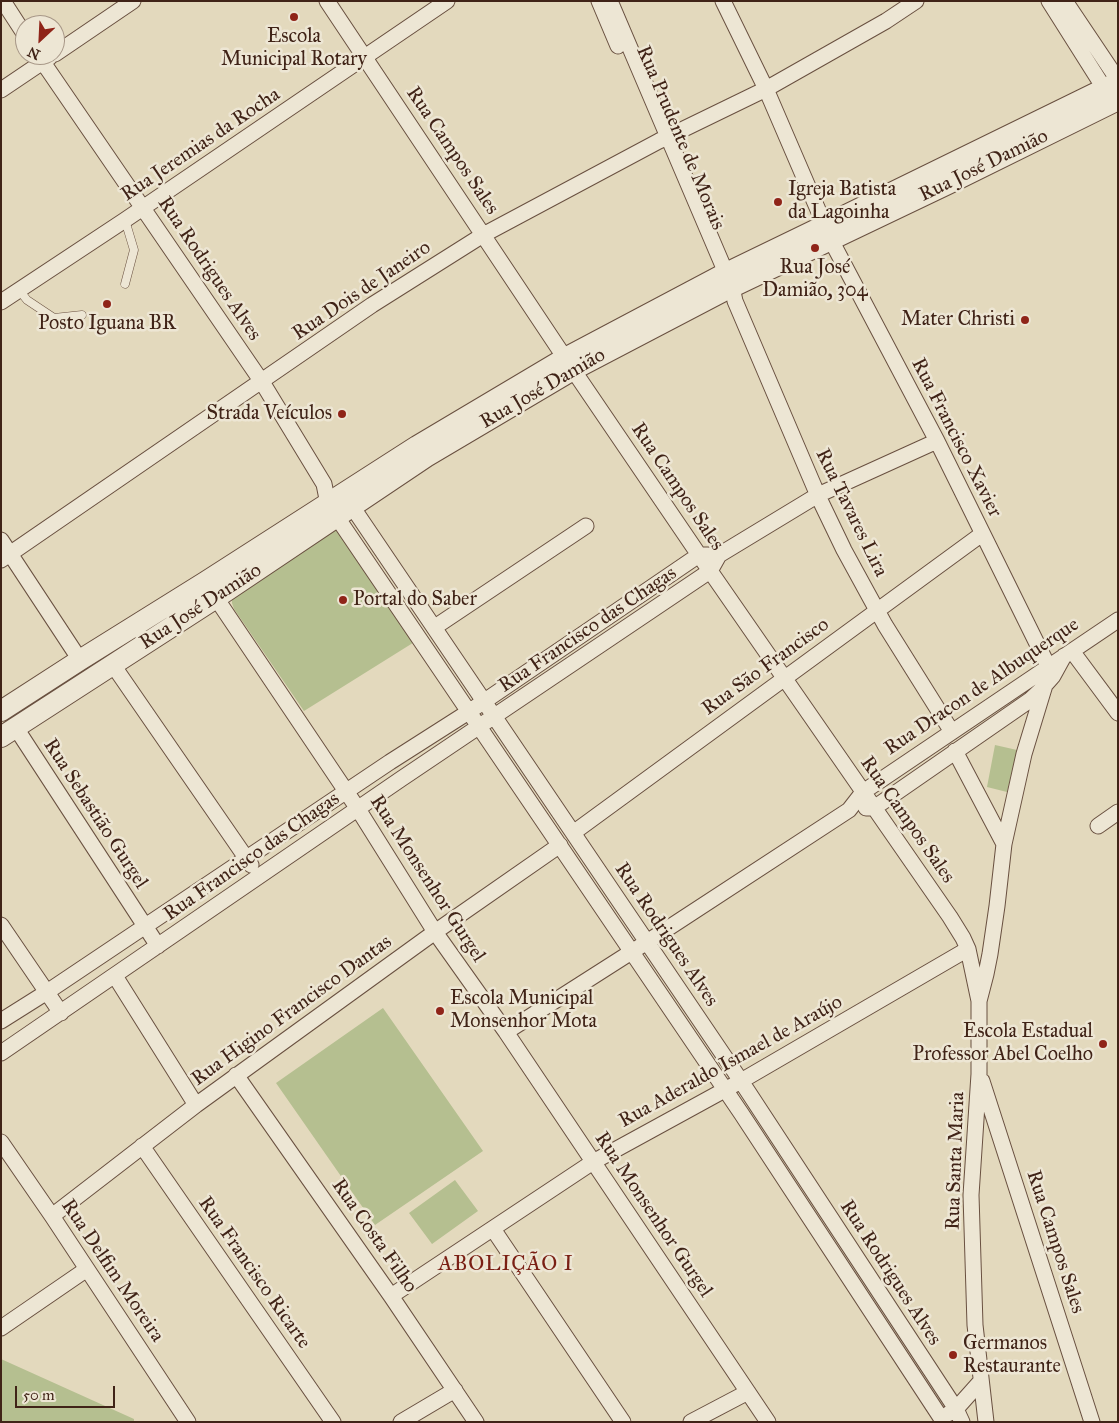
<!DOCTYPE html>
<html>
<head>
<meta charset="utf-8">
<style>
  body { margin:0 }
  #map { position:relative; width:1119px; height:1423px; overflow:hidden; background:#e3d9bd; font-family:"IM FELL Great Primer",serif }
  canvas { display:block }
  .frame { position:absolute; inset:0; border:2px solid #402317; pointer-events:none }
  .north { position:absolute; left:15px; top:15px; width:50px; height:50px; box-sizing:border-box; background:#ede6d4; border:1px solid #a89888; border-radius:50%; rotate:205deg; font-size:14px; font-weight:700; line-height:20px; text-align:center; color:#402317 }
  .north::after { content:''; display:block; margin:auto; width:18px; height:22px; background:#8f2418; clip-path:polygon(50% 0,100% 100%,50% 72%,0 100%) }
  .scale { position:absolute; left:15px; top:1386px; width:100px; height:22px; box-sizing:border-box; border:2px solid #402317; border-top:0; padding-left:6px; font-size:15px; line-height:18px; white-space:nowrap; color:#402317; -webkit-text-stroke:4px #ede6d4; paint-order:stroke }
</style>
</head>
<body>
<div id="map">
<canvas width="1119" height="1423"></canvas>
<div class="frame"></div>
<div class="north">N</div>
<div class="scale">50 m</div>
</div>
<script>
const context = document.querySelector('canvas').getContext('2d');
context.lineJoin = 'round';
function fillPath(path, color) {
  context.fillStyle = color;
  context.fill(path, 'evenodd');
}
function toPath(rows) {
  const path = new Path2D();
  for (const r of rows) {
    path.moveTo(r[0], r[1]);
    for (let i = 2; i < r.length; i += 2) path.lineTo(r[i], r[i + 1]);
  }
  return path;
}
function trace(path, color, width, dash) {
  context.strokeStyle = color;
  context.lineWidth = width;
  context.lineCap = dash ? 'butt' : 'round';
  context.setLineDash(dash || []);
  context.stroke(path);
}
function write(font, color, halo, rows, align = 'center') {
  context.font = font + ' "IM FELL Great Primer",serif';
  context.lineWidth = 5;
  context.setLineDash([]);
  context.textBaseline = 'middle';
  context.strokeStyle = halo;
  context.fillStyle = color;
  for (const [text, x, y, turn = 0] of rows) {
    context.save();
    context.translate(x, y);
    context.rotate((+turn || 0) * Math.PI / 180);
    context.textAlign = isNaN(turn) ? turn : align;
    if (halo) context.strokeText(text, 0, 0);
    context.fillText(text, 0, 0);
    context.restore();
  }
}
fillPath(toPath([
  [337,528,416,641,304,711,234,609,232,603,232,598],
  [995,745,1017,750,1007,792,987,787],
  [383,1008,483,1151,375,1225,276,1083],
  [455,1180,478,1211,432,1244,409,1213],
  [1,1359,134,1419,134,1422,1,1422]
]), '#b5bf90');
const service = toPath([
  [125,220,134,250,125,284],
  [19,290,27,300,54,318,82,315]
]);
const minor = toPath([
  [3,1,25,35],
  [327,1,565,358,699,555,950,917,963,938,968,949,979,1001],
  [599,1,618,46],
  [610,1,732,287,735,301,819,498,844,550,885,625,952,732],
  [723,1,766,89,831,240,937,441,1053,676],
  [1049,1,1109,96],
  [1065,1,1118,80],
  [55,54,133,1],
  [38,55,262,382,324,484,328,504,741,1113,941,1418],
  [1,90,50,57],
  [1,302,125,220,447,1],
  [347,499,741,1081,956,1409,962,1422],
  [1,540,80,660],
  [1,560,372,305,483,235,659,141,766,89,886,21,916,1],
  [210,589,358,809,435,932,506,1032,768,1422],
  [435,627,586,526],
  [1072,651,1118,713],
  [113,665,251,865],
  [16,728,158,946],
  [955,751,1004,844],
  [866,808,874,808,1030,700,1044,687],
  [1098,826,1118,812],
  [573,833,982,534],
  [1,925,61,1013],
  [115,976,196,1105],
  [1,1021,47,992,390,762,470,711,699,555,708,555],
  [506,1032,647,942,849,810,863,792,1118,620],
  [1,1053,401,779,710,571,719,555,818,495,937,441],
  [236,1075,391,1296,476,1422],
  [982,1081,1092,1422],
  [1,1142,52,1216,188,1422],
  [142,1146,333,1422],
  [52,1216,196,1105,435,932,560,845],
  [493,1229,623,1422],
  [391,1296,593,1162,741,1081,968,949],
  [1,1328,87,1269],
  [948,1414,956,1409,981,1381],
  [401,1422,455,1390],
  [691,1422,748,1392],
  [986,1422,975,1325,971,1195,979,1074,979,1001,986,974,990,954,997,906,1004,844,1024,754,1045,685,1053,676,1064,656]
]);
const tertiary = toPath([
  [1,711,80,660,205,582,417,446,565,358,718,277,844,216,1118,82],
  [1,737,216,598,426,457,573,370,724,291,948,184,1118,100]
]);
trace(service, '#695040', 9);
trace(minor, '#695040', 17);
trace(tertiary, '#695040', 22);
trace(service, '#ede6d4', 8);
trace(minor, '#ede6d4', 15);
trace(tertiary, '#ede6d4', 20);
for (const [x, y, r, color] of [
  [294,17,5,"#8f2418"],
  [778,202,5,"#8f2418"],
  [815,248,5,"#8f2418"],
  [107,304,5,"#8f2418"],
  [1025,320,5,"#8f2418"],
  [342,414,5,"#8f2418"],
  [343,600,5,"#8f2418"],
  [440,1011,5,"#8f2418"],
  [1103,1044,5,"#8f2418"],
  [953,1355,5,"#8f2418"]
]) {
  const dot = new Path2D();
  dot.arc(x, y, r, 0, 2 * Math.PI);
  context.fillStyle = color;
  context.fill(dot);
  trace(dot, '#ede6d4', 2);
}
write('20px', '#402317', '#ede6d4', [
  ["Escola",294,37,"center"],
  ["Municipal Rotary",294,60,"center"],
  ["Igreja Batista",788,190],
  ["da Lagoinha",788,213],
  ["Rua José",815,268,"center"],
  ["Damião, 304",815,291,"center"],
  ["Mater Christi",1015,320,"right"],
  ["Posto Iguana BR",107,324,"center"],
  ["Strada Veículos",332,414,"right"],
  ["Portal do Saber",353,600],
  ["Escola Municipal",450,999],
  ["Monsenhor Mota",450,1022],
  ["Escola Estadual",1093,1032,"right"],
  ["Professor Abel Coelho",1093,1055,"right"],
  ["Germanos",963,1344],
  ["Restaurante",963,1367]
], 'left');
write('20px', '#402317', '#ede6d4', [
  ["Rua Prudente de Morais",680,138,67],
  ["Rua Jeremias da Rocha",201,145,-34],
  ["Rua Campos Sales",452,151,56],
  ["Rua José Damião",984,166,-26],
  ["Rua Rodrigues Alves",209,269,56],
  ["Rua Dois de Janeiro",362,291,-34],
  ["Rua José Damião",543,389,-30],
  ["Rua Francisco Xavier",956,438,63],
  ["Rua Campos Sales",677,487,56],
  ["Rua Tavares Lira",851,513,64],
  ["Rua José Damião",201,607,-33],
  ["Rua Francisco das Chagas",588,630,-34],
  ["Rua São Francisco",766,667,-36],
  ["Rua Dracon de Albuquerque",982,687,-34],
  ["Rua Sebastião Gurgel",95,814,57],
  ["Rua Campos Sales",907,820,55],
  ["Rua Francisco das Chagas",252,857,-35],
  ["Rua Monsenhor Gurgel",427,879,57],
  ["Rua Rodrigues Alves",666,935,56],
  ["Rua Higino Francisco Dantas",292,1011,-36],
  ["Rua Aderaldo Ismael de Araújo",731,1062,-29],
  ["Rua Santa Maria",956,1161,-88],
  ["Rua Monsenhor Gurgel",653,1215,56],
  ["Rua Costa Filho",374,1236,55],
  ["Rua Campos Sales",1055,1242,72],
  ["Rua Delfim Moreira",112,1271,56],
  ["Rua Francisco Ricarte",254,1273,55],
  ["Rua Rodrigues Alves",890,1273,57]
]);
context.letterSpacing = '1px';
write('21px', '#7a1f14', '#ede6d4', [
  ["ABOLIÇÃO I",506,1265]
]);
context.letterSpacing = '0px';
</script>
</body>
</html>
